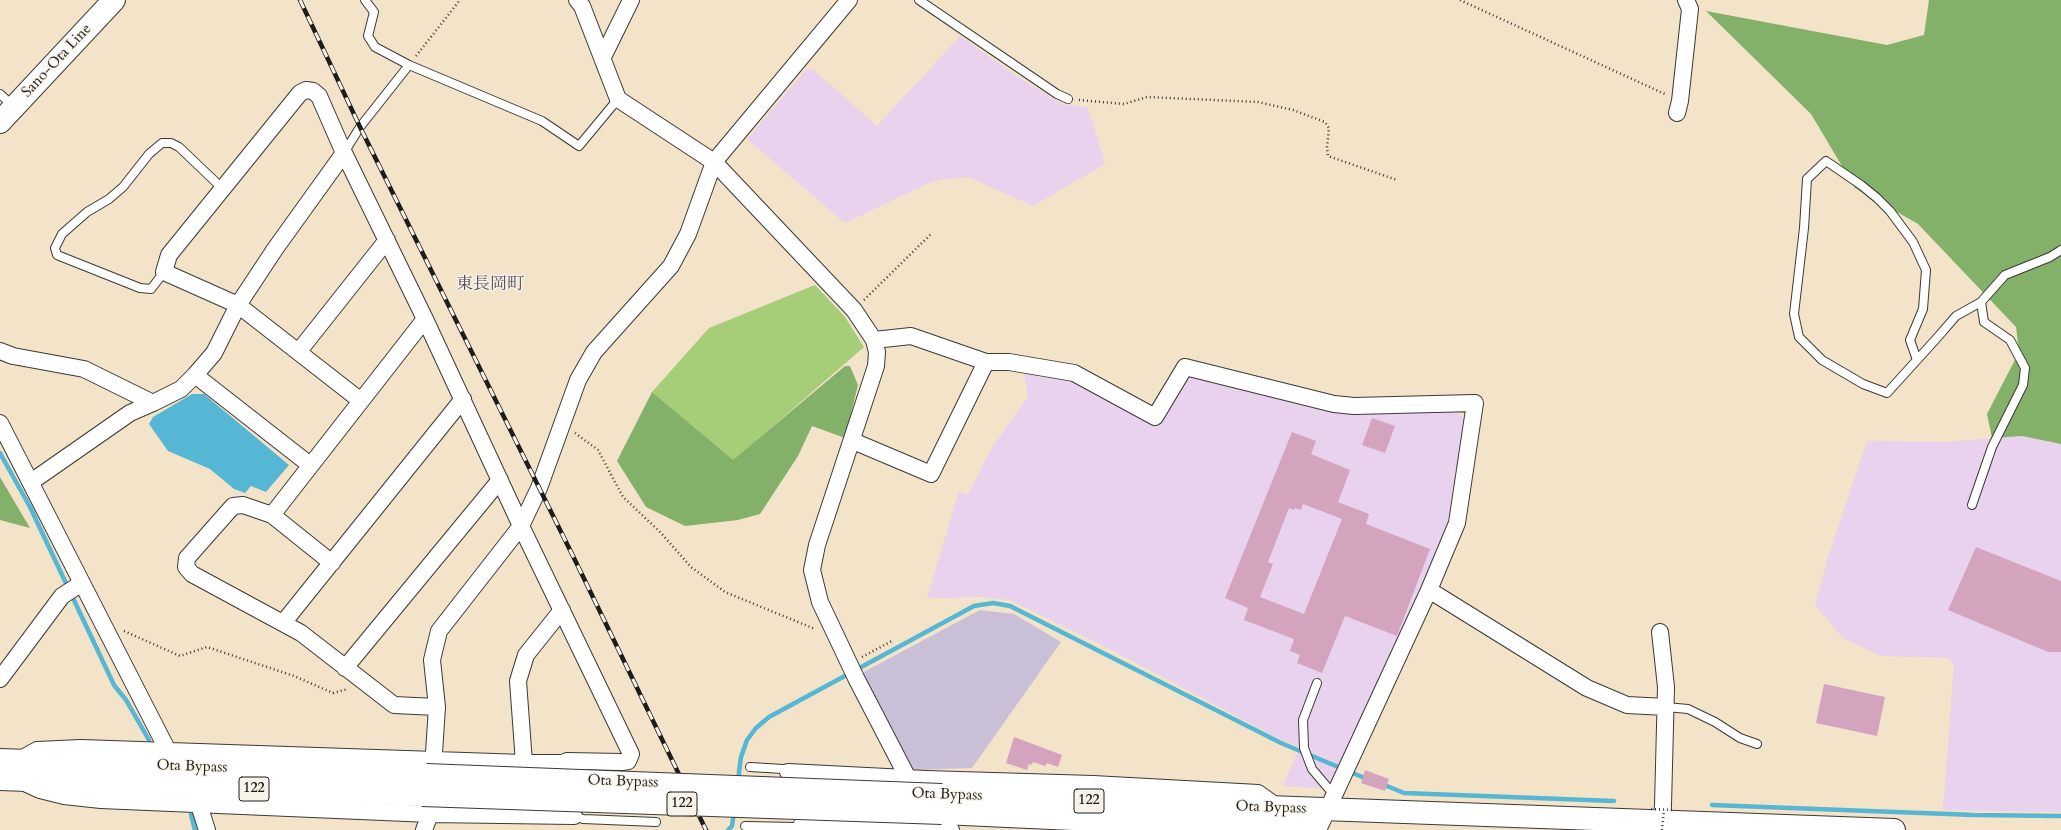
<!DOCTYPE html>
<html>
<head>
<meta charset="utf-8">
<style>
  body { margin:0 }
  canvas { display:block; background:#f2e3c9 }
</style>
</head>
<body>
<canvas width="2061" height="830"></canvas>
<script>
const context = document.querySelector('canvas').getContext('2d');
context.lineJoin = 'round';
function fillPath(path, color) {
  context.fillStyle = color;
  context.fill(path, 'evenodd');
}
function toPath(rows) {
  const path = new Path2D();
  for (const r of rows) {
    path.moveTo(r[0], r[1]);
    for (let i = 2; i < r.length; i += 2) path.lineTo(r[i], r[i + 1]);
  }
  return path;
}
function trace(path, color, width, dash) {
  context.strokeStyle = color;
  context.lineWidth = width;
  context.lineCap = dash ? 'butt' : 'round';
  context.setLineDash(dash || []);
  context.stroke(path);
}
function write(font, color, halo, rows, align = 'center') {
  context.font = font + ' Cardo,"Noto Serif JP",serif';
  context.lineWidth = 3;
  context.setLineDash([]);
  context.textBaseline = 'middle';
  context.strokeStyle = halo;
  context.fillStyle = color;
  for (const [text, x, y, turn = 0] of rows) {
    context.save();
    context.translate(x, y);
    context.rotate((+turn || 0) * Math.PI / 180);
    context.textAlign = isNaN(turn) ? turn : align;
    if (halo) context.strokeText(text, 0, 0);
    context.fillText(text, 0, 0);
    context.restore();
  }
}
fillPath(toPath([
  [960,36,1015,75,1063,104,1088,108,1105,164,1033,206,968,177,933,181,845,223,747,139,807,69,813,69,877,126],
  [1024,372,1072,380,1158,427,1191,376,1353,415,1456,411,1466,420,1449,518,1422,587,1328,789,1283,786,1300,747,1285,742,1108,648,1010,600,982,597,927,598,959,491,968,495,991,449,1028,397],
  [2022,436,2061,444,2061,812,1943,810,1954,664,1948,658,1880,656,1843,638,1815,605,1827,560,1867,441,1946,442]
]), '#e8d2ee');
fillPath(toPath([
  [980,610,1014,614,1061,642,972,768,911,770,860,674]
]), '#c9bfd7');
fillPath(toPath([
  [815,285,845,317,864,347,733,461,652,392,709,328]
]), '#a6ce79');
fillPath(toPath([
  [1929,0,2061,0,2061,444,2022,436,1992,438,1987,414,2019,352,2016,327,1918,224,1855,188,1811,114,1706,11,1887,45,1924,35],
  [845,366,850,366,858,385,845,438,812,426,798,456,760,514,738,520,685,526,646,507,617,461,652,392,733,460],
  [0,477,30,528,0,520]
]), '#84b169');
fillPath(toPath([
  [192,394,204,394,289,465,266,492,251,486,245,493,234,489,210,469,168,451,149,424,153,417]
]), '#55b7d3');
trace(toPath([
  [0,453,30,507,114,685,126,700,149,740],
  [738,780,741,757,747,740,756,728,769,717,974,606,993,603,1010,606,1281,743,1367,779],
  [1382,784,1404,793,1614,801],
  [1712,805,1974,815,2061,816],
  [191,815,195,830],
  [728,830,732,826,734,812]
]), '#55b7d3', 4.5);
fillPath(toPath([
  [1372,418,1395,426,1385,453,1362,445],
  [1292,432,1316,441,1311,454,1350,470,1338,502,1369,514,1366,524,1430,549,1397,636,1345,616,1322,673,1297,663,1300,655,1290,651,1294,639,1244,620,1248,608,1225,598],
  [1303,504,1342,519,1304,614,1260,597,1273,564,1268,562,1289,508,1294,510,1295,508,1301,510],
  [1976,547,2061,581,2061,652,2048,652,1948,610],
  [1824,684,1885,697,1877,736,1816,723],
  [1014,737,1062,755,1058,767,1047,763,1045,766,1033,762,1032,765,1029,764,1027,770,1006,763],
  [1365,770,1389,779,1385,791,1361,783]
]), '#d4a4bf');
const service = toPath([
  [365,0,374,12,368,36,375,47,409,65,542,121,579,146,618,99],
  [919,0,1057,94,1068,99],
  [0,94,13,106],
  [344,153,360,127,409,65],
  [164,272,151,289,140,288,57,255,55,248,62,234,87,212,109,199,123,187,149,154,162,143,171,143,179,147,223,189],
  [1917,360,1910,340,1923,309,1926,270,1913,242,1890,211,1877,198,1861,185,1826,161,1807,179,1804,228,1794,314,1799,337,1822,360,1863,384,1887,393,1936,339,1956,316,1981,302,2005,275,2050,257,2061,250],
  [1972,505,1992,447,2023,385,2025,368,2010,340,1984,322,1981,302],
  [1317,683,1303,720,1304,748,1312,769,1334,795],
  [1666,707,1688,709,1715,722,1740,738,1757,744],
  [750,767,783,769,788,772],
  [574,816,583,819,656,822],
  [745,826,797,827,802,824]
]);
const minor = toPath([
  [577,0,582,6,618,99,714,162,854,310,874,340,877,352,876,366,817,545,812,570,820,602,856,678,911,784,911,828,914,830],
  [603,57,631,0],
  [1677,113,1680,101,1690,9,1686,0],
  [874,340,911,336,986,362,1009,362,1074,373,1155,417,1185,367,1334,404,1354,406,1475,403,1457,523,1429,590,1318,830],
  [0,351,13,356,84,369,153,403],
  [299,351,387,240],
  [195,375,310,465],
  [0,423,168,751],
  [853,441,931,474,986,362],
  [31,482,130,413,153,403,181,389,195,375,214,353,238,305,275,249,344,153],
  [272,515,425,319],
  [332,563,272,515,243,505,233,506,187,558,186,567,192,574,301,633,394,705,437,707],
  [1429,590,1587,688,1627,705,1666,707],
  [283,623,463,399],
  [1660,632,1666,687,1663,805,1661,830],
  [345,668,500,480],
  [0,679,62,596,82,583],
  [19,760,37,750,81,748,524,763,563,763,567,761,622,762,628,761,631,754,521,526,425,319,344,153,319,96,313,91,306,90,300,93,169,255,164,272,238,305,361,401],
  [524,763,518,681,526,655,562,610],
  [788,772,926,779,1093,784,1258,793,1279,808],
  [27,784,40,790,64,796,101,800,430,814,574,816],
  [199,805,207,830],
  [802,824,951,830],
  [424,830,430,814,437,707,432,660,439,631,521,526,539,488,578,380,594,352,671,266,688,234,714,162,849,0]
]);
const secondary = toPath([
  [0,122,114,0]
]);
const trunk = toPath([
  [0,760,426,775],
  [0,779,422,795],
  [942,795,1894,830],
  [942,813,1314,830]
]);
trace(service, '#3c3a36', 10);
trace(minor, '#3c3a36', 18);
trace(secondary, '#3c3a36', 24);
trace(trunk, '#3c3a36', 24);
trace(toPath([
  [1460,0,1667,95],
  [416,56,460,0],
  [1079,100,1124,104,1147,97,1258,102,1293,110,1325,122,1329,128,1327,147,1328,156,1397,180],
  [864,300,931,234],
  [575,433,598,450,623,497,661,533,691,567,725,592,815,629],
  [124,631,180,656,207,647,294,676,333,693,348,689],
  [862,657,892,641]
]), '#3c3a36', 2.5, [1, 3]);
trace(service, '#fff', 8);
trace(minor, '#fff', 16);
trace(secondary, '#fff', 22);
trace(trunk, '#fff', 22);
const rail = toPath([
  [300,0,360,127,573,556,706,830]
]);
trace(rail, '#1c1c1c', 4.5);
trace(rail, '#f7f3e8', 3, [9]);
const trunkBridge = toPath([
  [426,775,942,795],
  [422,795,942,813]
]);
trace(trunkBridge, '#3c3a36', 24, []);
trace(toPath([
  [1651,809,1673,810],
  [1662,830,1664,810]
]), '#3c3a36', 2.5, [1, 3]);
trace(trunkBridge, '#fff', 22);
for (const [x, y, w] of [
  [254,789,30],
  [1089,801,30],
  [682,804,30]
]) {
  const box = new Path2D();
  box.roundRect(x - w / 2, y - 12, w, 24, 3);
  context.fillStyle = '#f7f3e8';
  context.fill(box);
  trace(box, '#1c1c1c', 1);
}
write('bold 14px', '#1c1c1c', null, [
  ["122",254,789],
  ["122",1089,801],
  ["122",682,804]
]);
write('15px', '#1c1c1c', '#f7f3e8', [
  ["Sano-Ota Line",57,61,-47],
  ["Ota Bypass",192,767,2],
  ["Ota Bypass",623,782,2],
  ["Ota Bypass",947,795,2],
  ["Ota Bypass",1271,808,2]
]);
write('17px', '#5c4c55', '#f7f3e8', [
  ["東長岡町",490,285]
]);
</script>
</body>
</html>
